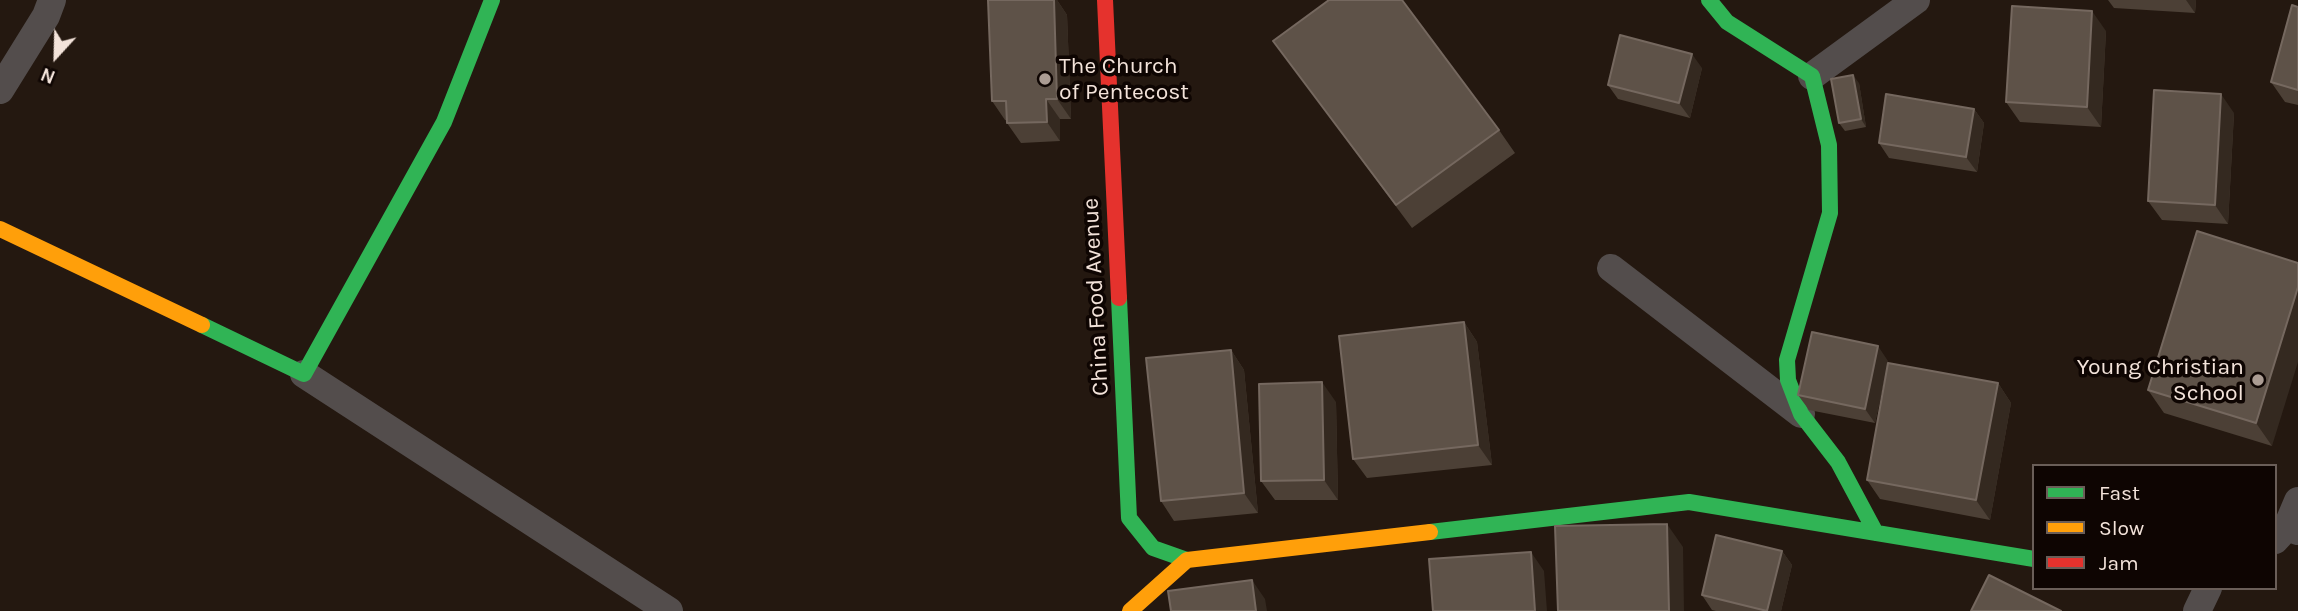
<!DOCTYPE html>
<html>
<head>
<meta charset="utf-8">
<style>
  body { margin:0 }
  #map { position:relative; width:2298px; height:611px; overflow:hidden; background:#241810; font-family:Karla,sans-serif }
  canvas { display:block }
  .legend { position:absolute; left:2032px; top:464px; width:245px; height:126px; box-sizing:border-box; background:#0e0502; border:2px solid #6a5e58; margin:0; padding:9px 12px; list-style:none; font-size:21px; color:#f3e3da }
  .legend li { display:flex; align-items:center; gap:14px; height:35px }
  .legend b { width:35px; border:2px solid #6a5e58 }
  .north { position:absolute; left:21px; top:21px; width:70px; height:70px; -webkit-text-stroke:5px #0e0502; paint-order:stroke; rotate:202deg; font-size:19px; font-weight:700; line-height:28px; text-align:center; color:#f3e3da }
  .north::after { content:''; display:block; margin:auto; width:24px; height:32px; background:#f3e3da; clip-path:polygon(50% 0,100% 100%,50% 72%,0 100%) }
</style>
</head>
<body>
<div id="map">
<canvas width="2298" height="611"></canvas>
<ul class="legend">
<li><b style="height:9px;background:#30b455"></b>Fast</li>
<li><b style="height:9px;background:#ff9f0a"></b>Slow</li>
<li><b style="height:9px;background:#e5322d"></b>Jam</li>
</ul>
<div class="north">N</div>
</div>
<script>
const context = document.querySelector('canvas').getContext('2d');
context.lineJoin = 'round';
function toPath(rows) {
  const path = new Path2D();
  for (const r of rows) {
    path.moveTo(r[0], r[1]);
    for (let i = 2; i < r.length; i += 2) path.lineTo(r[i], r[i + 1]);
  }
  return path;
}
function trace(path, color, width, dash) {
  context.strokeStyle = color;
  context.lineWidth = width;
  context.lineCap = dash ? 'butt' : 'round';
  context.setLineDash(dash || []);
  context.stroke(path);
}
function fillPath(path, color) {
  context.fillStyle = color;
  context.fill(path, 'evenodd');
}
function write(font, color, halo, rows, align = 'center') {
  context.font = font + ' Karla,sans-serif';
  context.lineWidth = 7;
  context.setLineDash([]);
  context.textBaseline = 'middle';
  context.strokeStyle = halo;
  context.fillStyle = color;
  for (const [text, x, y, turn = 0] of rows) {
    context.save();
    context.translate(x, y);
    context.rotate((+turn || 0) * Math.PI / 180);
    context.textAlign = isNaN(turn) ? turn : align;
    if (halo) context.strokeText(text, 0, 0);
    context.fillText(text, 0, 0);
    context.restore();
  }
}
trace(toPath([
  [1812,76,1916,0],
  [0,90,46,16,52,0],
  [1611,268,1801,414],
  [304,374,669,611],
  [2287,527,2298,501],
  [2275,540,2287,527,2298,531],
  [2197,611,2208,588]
]), '#534d4c', 28);
trace(toPath([
  [1709,0,1727,22,1812,76,1829,145,1830,213,1787,360,1788,380,1801,414,1838,462,1876,533],
  [1119,298,1129,518,1153,548,1187,560],
  [202,325,304,374,444,122,492,0],
  [1430,532,1689,502,2034,559]
]), '#30b455', 16);
trace(toPath([
  [0,229,202,325],
  [1130,611,1187,560,1430,532]
]), '#ff9f0a', 16);
trace(toPath([
  [1105,0,1119,298]
]), '#e5322d', 16);
fillPath(toPath([
  [988,0,1057,0,1067,15,1071,119,1060,119,1060,141,1021,143,1007,123,1007,120,1005,120,992,101],
  [2108,0,2196,0,2195,13,2114,8],
  [2298,7,2298,105,2285,102,2271,82],
  [2106,31,2101,127,2020,122,2006,102],
  [1273,41,1499,130,1515,153,1412,228],
  [1702,68,1690,118,1618,99,1608,85],
  [1859,83,1866,127,1845,131,1839,123],
  [1974,109,1984,123,1977,172,1889,158,1879,143],
  [2234,113,2228,224,2162,220,2148,201],
  [2197,231,2272,446,2164,413,2148,390],
  [1464,322,1477,342,1492,465,1367,478,1353,459],
  [1231,350,1244,370,1258,513,1174,521,1161,501],
  [1888,361,1875,423,1809,410,1798,395],
  [1998,383,2011,403,1990,520,1880,499,1867,480],
  [1336,402,1338,500,1275,500,1261,481],
  [1782,551,1792,565,1781,611,1716,611,1712,610,1702,595]
]), '#4c4036');
fillPath(toPath([
  [1054,0,1057,0,1067,15,1071,119,1057,99],
  [2186,0,2196,0,2195,13],
  [2092,11,2106,31,2101,127,2087,107],
  [1692,54,1702,68,1690,118,1679,103],
  [1853,75,1859,83,1866,127,1861,119],
  [2221,94,2234,113,2228,224,2215,205],
  [1046,99,1060,119,1060,141,1047,122],
  [1974,109,1984,123,1977,172,1966,157],
  [2298,287,2298,362,2272,446,2256,423],
  [1464,322,1477,342,1492,465,1478,445],
  [1878,346,1888,361,1875,423,1865,409],
  [1231,350,1244,370,1258,513,1244,493],
  [1322,382,1336,402,1338,500,1324,480],
  [1998,383,2011,403,1990,520,1976,500],
  [1667,524,1683,547,1684,611,1669,611],
  [1782,551,1792,565,1781,611,1767,611],
  [1531,552,1544,571,1547,611,1535,611],
  [1252,580,1265,599,1267,611,1256,611]
]), '#342920');
const building = toPath([
  [988,0,1054,0,1057,99,1046,99,1047,122,1007,123,1006,101,992,101,988,0],
  [1329,0,1402,0,1499,130,1396,205,1273,41,1329,0],
  [2292,5,2298,7,2298,90,2271,82,2292,5],
  [2012,6,2092,11,2087,107,2006,102,2012,6],
  [1620,35,1692,54,1679,103,1608,85,1620,35],
  [1853,75,1861,119,1839,123,1831,79,1853,75],
  [2154,90,2221,94,2215,205,2148,201,2154,90],
  [1886,94,1974,109,1966,157,1879,143,1886,94],
  [2197,231,2298,263,2298,287,2256,423,2148,390,2197,231],
  [1464,322,1478,445,1353,459,1339,336,1464,322],
  [1812,332,1878,346,1865,409,1798,395,1812,332],
  [1231,350,1244,493,1161,501,1146,358,1231,350],
  [1888,363,1998,383,1976,500,1867,480,1888,363],
  [1322,382,1324,480,1261,481,1259,384,1322,382],
  [1667,524,1669,611,1558,611,1555,526,1667,524],
  [1716,535,1782,551,1767,611,1702,595,1716,535],
  [1531,552,1535,611,1433,611,1429,559,1531,552],
  [1989,575,2061,611,1971,611,1989,575],
  [1252,580,1256,611,1171,611,1168,591,1252,580]
]);
fillPath(building, '#5e5248');
trace(building, '#75685f', 2);
for (const [x, y, r, color] of [
  [1045,79,7,"#ab9c93"],
  [2258,380,7,"#ab9c93"]
]) {
  const dot = new Path2D();
  dot.arc(x, y, r, 0, 2 * Math.PI);
  context.fillStyle = color;
  context.fill(dot);
  trace(dot, '#0e0502', 2.5);
}
write('23px', '#f3e3da', '#0e0502', [
  ["The Church",1059,66],
  ["of Pentecost",1059,92],
  ["Young Christian",2244,367,"right"],
  ["School",2244,393,"right"]
], 'left');
write('23px', '#f3e3da', '#0e0502', [
  ["China Food Avenue",1096,297,-93]
]);
</script>
</body>
</html>
